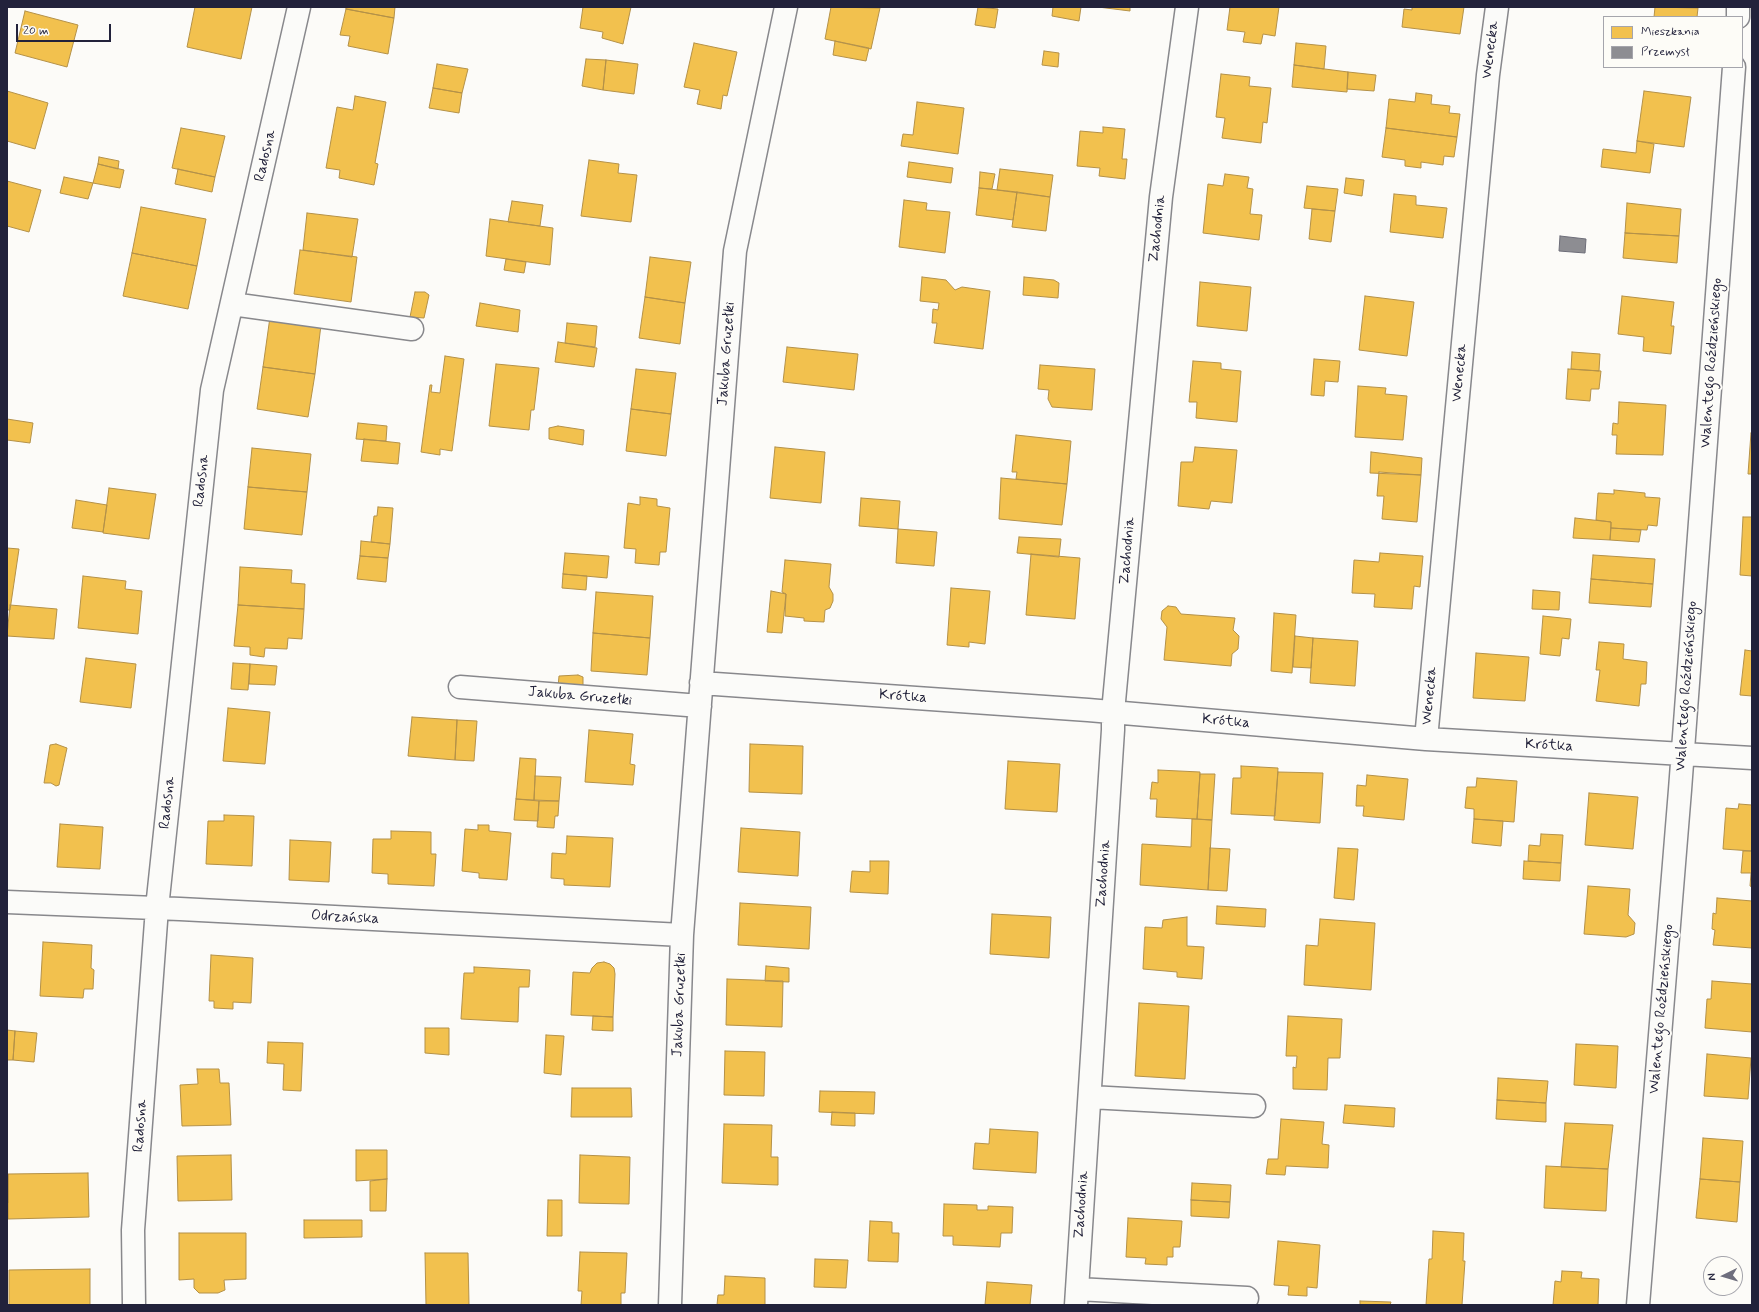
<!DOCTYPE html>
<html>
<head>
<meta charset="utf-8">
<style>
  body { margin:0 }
  #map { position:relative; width:1759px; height:1312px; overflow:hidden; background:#fcfbf8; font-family:Mynerve,sans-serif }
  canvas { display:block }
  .frame { position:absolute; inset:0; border:8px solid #22223b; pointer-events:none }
  .legend { position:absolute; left:1603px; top:16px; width:140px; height:52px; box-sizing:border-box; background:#fdfcf7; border:1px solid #a5a5ac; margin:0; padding:5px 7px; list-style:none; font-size:12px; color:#22223b }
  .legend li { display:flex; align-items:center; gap:8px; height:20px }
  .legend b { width:20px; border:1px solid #a5a5ac }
  .north { position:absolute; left:1703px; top:1256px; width:40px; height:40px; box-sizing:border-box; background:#fdfcf7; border:1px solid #a5a5ac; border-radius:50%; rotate:265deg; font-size:11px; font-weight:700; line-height:16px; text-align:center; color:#22223b }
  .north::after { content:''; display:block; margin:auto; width:14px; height:18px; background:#6e6e7d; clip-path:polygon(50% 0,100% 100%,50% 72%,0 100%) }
  .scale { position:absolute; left:16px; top:24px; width:95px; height:18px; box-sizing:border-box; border:2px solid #22223b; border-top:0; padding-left:5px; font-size:12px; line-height:14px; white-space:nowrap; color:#22223b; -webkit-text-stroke:3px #fdfcf7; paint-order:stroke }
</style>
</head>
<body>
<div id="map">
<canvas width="1759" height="1312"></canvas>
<div class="frame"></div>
<ul class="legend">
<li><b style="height:11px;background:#f2c14e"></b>Mieszkania</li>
<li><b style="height:11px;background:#8d8d92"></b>Przemysł</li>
</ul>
<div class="north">N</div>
<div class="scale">20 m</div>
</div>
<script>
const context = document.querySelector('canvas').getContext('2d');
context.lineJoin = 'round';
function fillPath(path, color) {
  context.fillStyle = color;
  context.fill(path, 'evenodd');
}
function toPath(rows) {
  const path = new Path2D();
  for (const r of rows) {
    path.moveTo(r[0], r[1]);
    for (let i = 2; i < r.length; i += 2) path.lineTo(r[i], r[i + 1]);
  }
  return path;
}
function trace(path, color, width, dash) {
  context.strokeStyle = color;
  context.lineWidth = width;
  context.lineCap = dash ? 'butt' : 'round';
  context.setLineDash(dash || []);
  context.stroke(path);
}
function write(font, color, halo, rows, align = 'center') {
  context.font = font + ' Mynerve,sans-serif';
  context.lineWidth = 4;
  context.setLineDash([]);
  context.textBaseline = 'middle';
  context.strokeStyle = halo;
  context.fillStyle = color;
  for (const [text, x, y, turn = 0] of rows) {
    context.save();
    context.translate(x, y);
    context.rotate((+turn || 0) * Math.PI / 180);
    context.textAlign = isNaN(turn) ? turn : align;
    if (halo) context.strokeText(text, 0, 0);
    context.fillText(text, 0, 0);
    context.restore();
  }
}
const homes = toPath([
  [195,7,252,7,241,59,187,47,195,7],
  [346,7,395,7,394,18,346,9,346,7],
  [583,7,631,7,623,44,602,38,603,32,580,28,583,7],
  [831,7,880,8,871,49,825,39,831,7],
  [978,7,998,9,995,28,975,25,978,7],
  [1053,7,1081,7,1079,21,1052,16,1053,7],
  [1098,7,1130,7,1130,11,1098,7],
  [1230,7,1279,7,1275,36,1263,34,1261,44,1243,42,1245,32,1227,30,1230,7],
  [1412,7,1464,7,1460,34,1402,27,1404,9,1412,10,1412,7],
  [1655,7,1698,8,1697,17,1654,17,1655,7],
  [346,9,394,18,388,54,348,46,350,36,340,35,346,9],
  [25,11,78,25,67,67,15,53,25,11],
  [835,41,869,48,866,61,833,55,835,41],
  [694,43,737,52,727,96,723,95,721,109,697,104,700,90,684,87,694,43],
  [1296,43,1326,46,1324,69,1294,65,1296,43],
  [1044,51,1059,53,1058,67,1042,65,1044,51],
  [586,59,606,60,603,90,582,86,586,59],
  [606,60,638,64,634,94,603,90,606,60],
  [437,64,468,69,462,93,433,88,437,64],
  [1294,65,1348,72,1347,92,1292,87,1294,65],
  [1348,72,1376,75,1374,91,1347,89,1348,72],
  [1221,74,1250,77,1249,86,1271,88,1267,123,1263,122,1261,143,1222,138,1225,118,1216,117,1221,74],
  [433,88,462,93,459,113,429,108,433,88],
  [7,91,48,103,35,149,7,141,7,91],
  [1644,91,1691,97,1684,147,1637,141,1644,91],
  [1416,93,1432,95,1431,104,1450,106,1449,113,1460,114,1457,137,1386,128,1389,99,1415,102,1416,93],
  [355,96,386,102,375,163,378,164,374,185,339,178,340,170,326,168,337,107,353,110,355,96],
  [917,102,964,108,958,154,901,146,903,134,913,135,917,102],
  [1103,127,1125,129,1122,159,1127,159,1125,179,1099,176,1100,168,1077,166,1080,131,1103,133,1103,127],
  [181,128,225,136,215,177,172,168,181,128],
  [1386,128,1457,137,1454,157,1444,156,1443,165,1421,162,1421,168,1405,166,1405,160,1382,157,1386,128],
  [1637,141,1654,144,1650,173,1601,167,1603,149,1636,153,1637,141],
  [99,157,119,161,118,169,98,164,99,157],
  [589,160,619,164,618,173,637,175,631,222,581,216,589,160],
  [909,162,953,168,951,183,907,177,909,162],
  [98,164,124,170,120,188,93,183,98,164],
  [178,169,215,177,212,192,175,184,178,169],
  [1000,169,1053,175,1050,197,997,190,1000,169],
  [980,172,995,174,992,189,979,188,980,172],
  [1225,174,1249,177,1247,188,1253,189,1250,214,1262,215,1259,240,1203,233,1208,184,1223,186,1225,174],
  [64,177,93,183,88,199,60,193,64,177],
  [1346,178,1364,180,1362,196,1344,193,1346,178],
  [7,181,41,190,29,232,7,226,7,181],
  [1307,186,1338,189,1335,211,1304,208,1307,186],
  [979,188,1017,192,1013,220,976,215,979,188],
  [1017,192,1050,197,1046,231,1012,227,1017,192],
  [1394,194,1416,196,1416,205,1447,208,1443,238,1390,232,1394,194],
  [904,200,927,203,926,210,950,212,945,253,899,247,904,200],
  [512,201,543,205,540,226,508,222,512,201],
  [1627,203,1681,209,1679,236,1625,233,1627,203],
  [141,207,206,219,197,266,132,253,141,207],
  [1312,209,1335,211,1331,242,1309,239,1312,209],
  [307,213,358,219,352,257,303,250,307,213],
  [490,219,553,228,550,265,486,256,490,219],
  [1625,233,1679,236,1677,263,1623,258,1625,233],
  [300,250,357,257,351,302,294,294,300,250],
  [132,253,197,266,188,309,123,296,132,253],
  [650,257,691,262,685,303,645,297,650,257],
  [506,259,526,262,524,273,504,270,506,259],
  [922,277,946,280,955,290,962,287,990,291,983,349,934,343,937,323,932,323,933,309,938,310,939,303,920,301,922,277],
  [1024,277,1054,280,1059,283,1058,298,1023,295,1024,277],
  [1200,282,1251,287,1247,331,1197,326,1200,282],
  [415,292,425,292,429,295,424,318,410,317,415,292],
  [1365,296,1414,302,1407,356,1359,350,1365,296],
  [1622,296,1674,302,1671,326,1674,326,1671,354,1643,351,1644,337,1618,334,1622,296],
  [645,297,685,303,680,344,639,338,645,297],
  [480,303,520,310,518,332,476,326,480,303],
  [270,317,321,325,315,374,263,367,270,317],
  [567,323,597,326,595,347,565,343,567,323],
  [558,342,597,348,594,367,555,362,558,342],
  [787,347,858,354,854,390,783,382,787,347],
  [1572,352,1600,354,1599,371,1571,369,1572,352],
  [445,356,464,359,452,451,440,449,440,455,421,452,430,385,432,385,431,392,440,393,445,356],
  [1314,359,1340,361,1338,382,1325,381,1324,396,1311,395,1314,359],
  [1193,361,1221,363,1221,369,1241,371,1237,422,1196,418,1197,402,1189,402,1193,361],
  [496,364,539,368,534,410,531,410,529,430,489,426,496,364],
  [1040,365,1095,369,1092,410,1052,407,1048,399,1049,390,1038,389,1040,365],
  [263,367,315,374,308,417,257,409,263,367],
  [636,369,676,373,671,414,631,409,636,369],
  [1568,369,1601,371,1599,389,1591,389,1590,401,1566,399,1568,369],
  [1358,386,1386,388,1385,394,1407,396,1403,440,1355,437,1358,386],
  [1619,402,1666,405,1663,455,1616,454,1617,435,1612,435,1613,423,1618,424,1619,402],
  [631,409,671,414,666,456,626,451,631,409],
  [7,419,33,423,30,443,7,440,7,419],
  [358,423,387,426,386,441,356,439,358,423],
  [558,426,584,430,583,445,549,439,549,428,558,426],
  [1751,433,1752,433,1752,474,1748,474,1751,433],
  [1016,435,1071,441,1067,484,1016,479,1017,472,1012,472,1016,435],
  [364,439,400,443,398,464,361,461,364,439],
  [775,447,825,452,821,503,770,498,775,447],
  [1195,447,1237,450,1232,503,1211,501,1209,509,1178,506,1181,462,1193,462,1195,447],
  [252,448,311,454,307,492,248,487,252,448],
  [1371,452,1422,458,1421,475,1370,473,1371,452],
  [1379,472,1421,475,1417,522,1382,519,1384,496,1377,496,1379,472],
  [1001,478,1067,484,1062,525,999,519,1001,478],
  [248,487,307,492,302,535,244,529,248,487],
  [109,488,156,494,149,539,103,533,109,488],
  [1614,490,1645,493,1645,497,1660,498,1657,526,1648,525,1647,530,1611,528,1611,522,1596,520,1598,493,1614,494,1614,490],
  [640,497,657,499,657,506,670,508,666,552,660,552,659,565,635,563,636,549,624,548,628,503,640,505,640,497],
  [861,498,900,501,898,529,859,526,861,498],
  [76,500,107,505,103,532,72,528,76,500],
  [378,507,393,508,390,544,371,542,374,516,377,516,378,507],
  [1743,517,1752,517,1752,576,1740,575,1743,517],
  [1575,518,1611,522,1610,540,1573,538,1575,518],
  [1611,528,1641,530,1639,542,1610,540,1611,528],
  [898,529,937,532,934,566,896,563,898,529],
  [1019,537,1061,539,1059,557,1017,553,1019,537],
  [361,541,390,544,388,558,360,556,361,541],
  [7,548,19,549,10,610,7,610,7,548],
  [565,553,609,556,607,578,563,574,565,553],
  [1380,553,1423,556,1420,587,1414,586,1412,609,1374,607,1375,594,1352,593,1354,560,1379,562,1380,553],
  [1031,554,1080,558,1075,619,1026,615,1031,554],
  [1593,555,1655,559,1653,584,1591,579,1593,555],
  [360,556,388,558,386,582,357,579,360,556],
  [785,560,831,564,829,587,833,594,833,601,830,608,825,610,824,622,804,621,804,618,785,616,786,594,782,592,785,560],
  [240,567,292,570,291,583,305,584,304,609,238,605,240,567],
  [563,574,587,576,586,590,562,588,563,574],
  [83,576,126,581,125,589,142,591,138,634,78,628,83,576],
  [1591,579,1653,584,1651,607,1589,603,1591,579],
  [951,588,990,591,985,644,969,642,969,647,947,645,951,588],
  [1533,590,1560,592,1559,610,1532,609,1533,590],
  [771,591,786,594,782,633,767,632,771,591],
  [596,592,653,596,650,638,593,633,596,592],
  [10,605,57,609,54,639,7,636,10,605],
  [238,605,304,609,302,639,288,638,287,649,265,648,264,657,250,655,250,647,234,646,238,605],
  [1168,606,1176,607,1181,614,1235,618,1233,630,1239,636,1238,649,1232,654,1231,666,1164,660,1167,627,1161,619,1162,611,1168,606],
  [1274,613,1296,615,1292,673,1271,671,1274,613],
  [1543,616,1571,619,1569,639,1562,638,1560,656,1540,654,1543,616],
  [593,633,650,638,647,675,591,671,593,633],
  [1295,636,1313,638,1311,668,1293,667,1295,636],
  [1313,638,1358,641,1355,686,1310,683,1313,638],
  [1599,642,1624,644,1623,659,1647,662,1646,684,1641,684,1639,706,1596,701,1600,670,1596,670,1599,642],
  [1745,650,1752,651,1752,696,1740,695,1745,650],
  [1476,653,1529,657,1525,701,1473,698,1476,653],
  [86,658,136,664,131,708,80,702,86,658],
  [233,663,250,664,248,690,231,689,233,663],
  [250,664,277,666,275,685,249,684,250,664],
  [578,675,583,677,583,689,558,687,559,676,578,675],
  [228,708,270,712,265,764,223,761,228,708],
  [412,717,457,720,455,760,408,756,412,717],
  [457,720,477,721,474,761,455,760,457,720],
  [589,730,633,734,630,764,635,765,633,785,585,782,589,730],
  [56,744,67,748,59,785,56,786,51,783,44,783,50,745,56,744],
  [750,744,803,746,802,794,749,792,750,744],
  [520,758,536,759,534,800,516,799,520,758],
  [1008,761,1060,764,1057,812,1005,809,1008,761],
  [1241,766,1278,768,1275,816,1231,814,1233,778,1241,778,1241,766],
  [1158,770,1200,772,1197,819,1156,817,1157,799,1150,799,1152,782,1158,783,1158,770],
  [1278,772,1323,773,1320,823,1274,820,1278,772],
  [1200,774,1215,774,1212,820,1197,819,1200,774],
  [1367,775,1408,779,1404,820,1363,816,1364,806,1356,806,1357,785,1366,786,1367,775],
  [535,776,561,777,559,801,534,800,535,776],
  [1477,778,1517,781,1514,822,1474,819,1474,809,1465,808,1467,787,1476,787,1477,778],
  [1589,793,1638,797,1633,849,1585,845,1589,793],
  [516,799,539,801,538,821,514,820,516,799],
  [539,801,559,801,558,816,555,816,554,828,537,827,539,801],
  [1739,804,1752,805,1752,851,1723,849,1726,808,1738,809,1739,804],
  [224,815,254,816,252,866,206,864,208,821,224,821,224,815],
  [1192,819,1212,820,1208,890,1140,885,1142,844,1191,847,1192,819],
  [1474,819,1503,821,1501,846,1472,843,1474,819],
  [60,824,103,827,100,869,57,867,60,824],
  [478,825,489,825,489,831,511,833,507,880,479,878,479,873,462,871,465,829,478,830,478,825],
  [741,828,800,832,798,876,738,872,741,828],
  [391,831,431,832,431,854,436,854,434,886,388,884,388,874,372,873,373,839,391,839,391,831],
  [1541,834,1563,835,1561,863,1528,861,1529,845,1540,846,1541,834],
  [567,836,613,838,610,887,564,885,564,879,551,878,552,853,566,854,567,836],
  [290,840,331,842,329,882,289,880,290,840],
  [1210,848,1230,849,1227,891,1208,890,1210,848],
  [1338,848,1358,849,1354,900,1334,898,1338,848],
  [1743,851,1752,851,1752,887,1750,886,1751,873,1741,873,1743,851],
  [870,861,889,861,888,894,850,892,852,871,870,872,870,861],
  [1524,861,1561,863,1560,881,1523,879,1524,861],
  [1588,886,1630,889,1628,915,1635,923,1634,934,1626,937,1584,934,1588,886],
  [1717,898,1752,901,1752,948,1713,945,1715,930,1712,929,1713,913,1716,914,1717,898],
  [740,903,811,907,809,949,738,945,740,903],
  [1217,906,1266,909,1265,927,1216,924,1217,906],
  [992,914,1051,917,1049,958,990,954,992,914],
  [1187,917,1187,946,1204,947,1202,979,1177,977,1177,972,1143,969,1145,927,1162,928,1163,920,1187,917],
  [1320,919,1375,923,1371,990,1304,985,1306,945,1318,946,1320,919],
  [43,942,92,945,91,968,94,970,93,989,84,989,83,998,40,996,43,942],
  [211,955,253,958,251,1003,233,1002,233,1009,214,1008,214,1001,209,1001,211,955],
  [604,962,610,964,614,968,615,974,613,1017,571,1015,573,972,590,973,592,968,597,963,604,962],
  [766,966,789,968,789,982,765,981,766,966],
  [474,967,530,970,529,987,519,987,518,1022,461,1019,464,973,474,973,474,967],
  [727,979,783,981,782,1027,726,1025,727,979],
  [1712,981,1752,984,1752,1032,1705,1028,1707,999,1711,999,1712,981],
  [1139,1003,1189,1006,1185,1079,1135,1076,1139,1003],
  [593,1016,613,1017,613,1031,592,1030,593,1016],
  [1288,1016,1342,1019,1340,1058,1328,1058,1327,1090,1293,1089,1293,1067,1296,1068,1297,1056,1286,1056,1288,1016],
  [425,1028,449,1028,449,1055,425,1053,425,1028],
  [7,1030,15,1031,13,1060,7,1060,7,1030],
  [15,1031,37,1033,34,1062,13,1060,15,1031],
  [546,1035,564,1036,561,1075,544,1073,546,1035],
  [268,1042,303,1043,301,1091,283,1090,284,1064,267,1063,268,1042],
  [1576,1044,1618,1046,1616,1088,1574,1085,1576,1044],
  [725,1051,765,1052,764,1096,724,1095,725,1051],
  [1707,1054,1751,1058,1748,1099,1704,1096,1707,1054],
  [197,1069,219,1069,220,1083,229,1083,231,1125,182,1126,180,1085,198,1084,197,1069],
  [1498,1078,1548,1081,1546,1103,1497,1100,1498,1078],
  [572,1088,631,1088,632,1117,571,1117,572,1088],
  [820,1091,875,1092,874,1114,819,1112,820,1091],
  [1497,1100,1546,1103,1546,1122,1496,1119,1497,1100],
  [1345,1105,1395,1108,1394,1127,1343,1123,1345,1105],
  [832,1112,855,1113,855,1126,831,1125,832,1112],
  [1281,1119,1324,1122,1322,1144,1329,1145,1328,1168,1286,1166,1285,1175,1266,1174,1268,1159,1278,1159,1281,1119],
  [1565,1123,1613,1125,1608,1169,1561,1167,1565,1123],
  [724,1124,772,1125,771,1157,778,1157,778,1185,722,1183,724,1124],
  [990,1129,1038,1132,1036,1173,973,1169,975,1143,989,1144,990,1129],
  [1703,1138,1743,1141,1740,1182,1700,1179,1703,1138],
  [356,1150,387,1150,387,1179,356,1181,356,1150],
  [231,1155,232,1200,178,1201,177,1156,231,1155],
  [580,1155,630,1157,629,1204,579,1203,580,1155],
  [1546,1166,1608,1169,1606,1211,1544,1208,1546,1166],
  [88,1173,89,1217,8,1219,8,1174,88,1173],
  [7,1174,8,1174,8,1203,7,1203,7,1174],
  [387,1179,386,1211,370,1211,370,1181,387,1179],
  [1700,1179,1740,1182,1737,1222,1696,1218,1700,1179],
  [1192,1183,1231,1185,1230,1202,1191,1200,1192,1183],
  [548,1200,562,1200,562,1236,547,1236,548,1200],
  [1191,1200,1230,1202,1229,1218,1191,1216,1191,1200],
  [944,1204,977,1205,977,1210,988,1210,988,1206,1013,1207,1012,1233,1001,1233,1000,1247,953,1245,953,1236,943,1236,944,1204],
  [1128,1218,1182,1221,1180,1247,1173,1247,1173,1257,1167,1257,1167,1265,1145,1264,1146,1258,1126,1257,1128,1218],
  [304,1220,362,1220,362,1237,304,1238,304,1220],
  [870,1221,892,1222,892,1233,899,1233,898,1262,868,1261,870,1221],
  [1433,1231,1464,1233,1463,1261,1465,1261,1462,1305,1426,1305,1429,1259,1432,1259,1433,1231],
  [179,1233,246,1233,246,1279,224,1280,225,1290,218,1293,199,1293,194,1288,194,1279,179,1280,179,1233],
  [1278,1241,1320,1245,1317,1288,1307,1287,1307,1296,1288,1295,1289,1286,1274,1285,1278,1241],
  [580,1252,627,1253,625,1293,621,1293,621,1305,581,1305,582,1291,578,1291,580,1252],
  [425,1253,468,1253,469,1305,426,1305,425,1253],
  [815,1259,848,1260,846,1288,814,1287,815,1259],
  [90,1269,90,1305,9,1305,9,1270,90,1269],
  [1562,1271,1582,1272,1581,1278,1599,1279,1598,1305,1553,1305,1555,1281,1561,1282,1562,1271],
  [725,1276,765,1278,765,1305,717,1305,718,1295,724,1295,725,1276],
  [987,1282,1032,1285,1030,1305,985,1305,987,1282],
  [1360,1301,1391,1302,1390,1305,1360,1305,1360,1301]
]);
fillPath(homes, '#f2c14e');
trace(homes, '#b49148', 1);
const industry = toPath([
  [1560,236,1586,239,1585,253,1559,251,1560,236]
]);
fillPath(industry, '#8d8d92');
trace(industry, '#6d6d78', 1);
const minor = toPath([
  [1738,17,1738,7],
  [232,304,412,329],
  [701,683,1088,710,1426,739,1752,758],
  [460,687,700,706],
  [1426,739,1488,75,1497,7],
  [7,902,180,909,682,935],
  [1090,1097,1254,1106],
  [1077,1289,1247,1298],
  [134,1305,133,1230,157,908,212,390,299,7],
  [670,1305,682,935,735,251,786,7],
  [1076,1305,1113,730,1113,712,1161,197,1187,7],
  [1638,1305,1680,790,1734,67]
]);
trace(minor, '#88888c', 25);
trace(minor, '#fbfbf9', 22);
write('15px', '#22223b', '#fdfcf7', [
  ["Wenecka",1491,50,-83],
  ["Radosna",266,156,-77],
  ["Zachodnia",1158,229,-84],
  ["Jakuba Gruzełki",727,354,-86],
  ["Walentego Roździeńskiego",1712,363,-86],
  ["Wenecka",1460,373,-85],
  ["Radosna",202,481,-84],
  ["Zachodnia",1128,551,-85],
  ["Walentego Roździeńskiego",1687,686,-86],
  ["Wenecka",1430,696,-85],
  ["Jakuba Gruzełki",580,697,5],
  ["Krótka",903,697,4],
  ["Krótka",1226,722,5],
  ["Krótka",1549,746,3],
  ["Radosna",168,803,-84],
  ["Zachodnia",1104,874,-86],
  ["Odrzańska",345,918,3],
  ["Jakuba Gruzełki",680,1005,-88],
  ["Walentego Roździeńskiego",1662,1009,-85],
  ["Radosna",141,1126,-86],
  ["Zachodnia",1082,1205,-86]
]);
</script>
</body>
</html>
